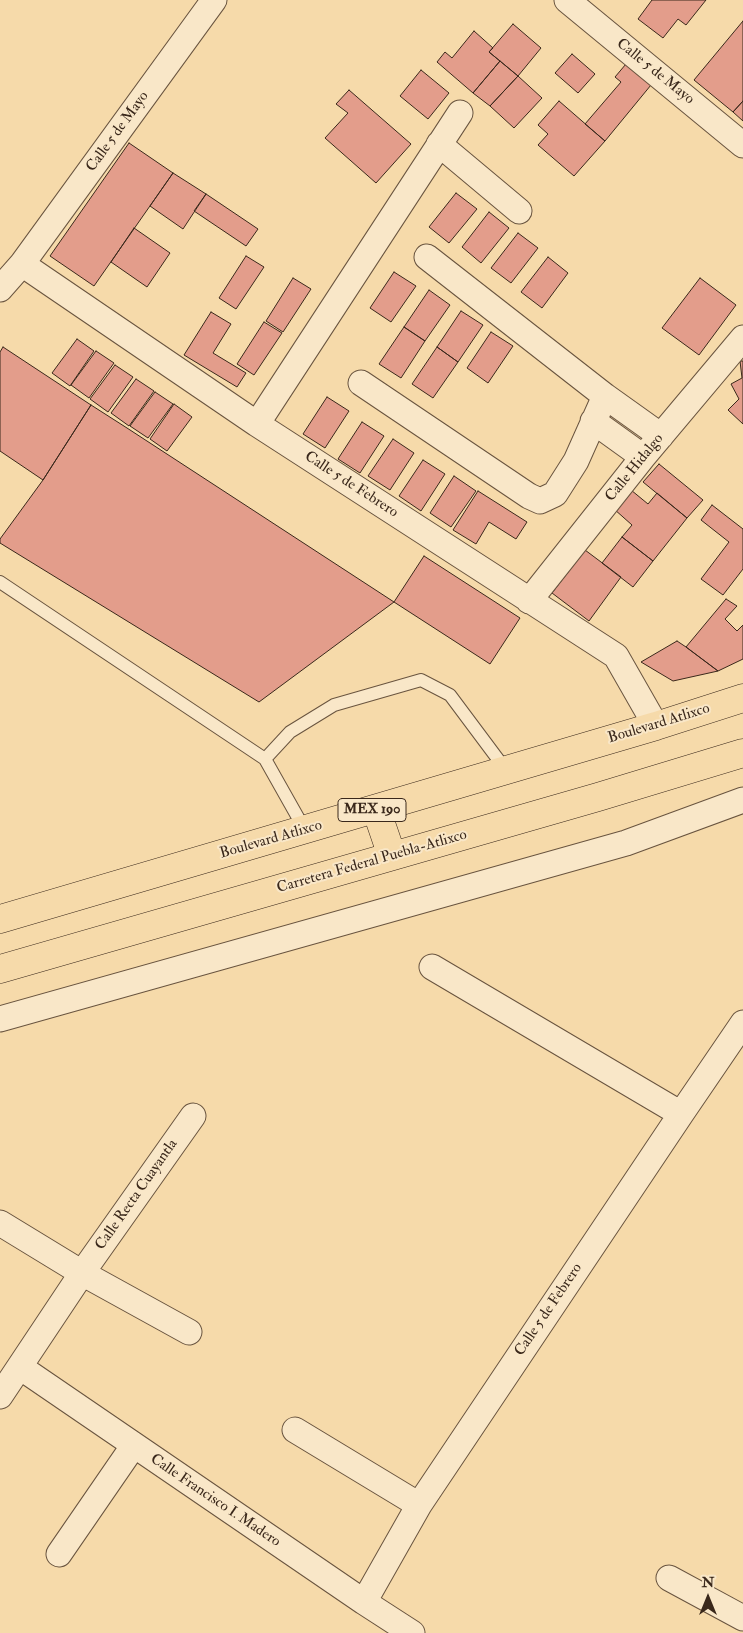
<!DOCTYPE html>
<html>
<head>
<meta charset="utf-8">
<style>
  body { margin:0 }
  #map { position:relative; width:743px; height:1633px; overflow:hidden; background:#f6daaa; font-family:"IM FELL Double Pica",serif }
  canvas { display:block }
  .north { position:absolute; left:683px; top:1573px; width:50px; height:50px; -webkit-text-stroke:4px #f9e7c8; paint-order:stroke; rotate:0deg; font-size:14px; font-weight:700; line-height:20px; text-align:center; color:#3a281b }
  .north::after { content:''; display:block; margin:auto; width:18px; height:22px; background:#3a281b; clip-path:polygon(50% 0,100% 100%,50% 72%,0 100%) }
</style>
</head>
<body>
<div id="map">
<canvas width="743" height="1633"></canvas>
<div class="north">N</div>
</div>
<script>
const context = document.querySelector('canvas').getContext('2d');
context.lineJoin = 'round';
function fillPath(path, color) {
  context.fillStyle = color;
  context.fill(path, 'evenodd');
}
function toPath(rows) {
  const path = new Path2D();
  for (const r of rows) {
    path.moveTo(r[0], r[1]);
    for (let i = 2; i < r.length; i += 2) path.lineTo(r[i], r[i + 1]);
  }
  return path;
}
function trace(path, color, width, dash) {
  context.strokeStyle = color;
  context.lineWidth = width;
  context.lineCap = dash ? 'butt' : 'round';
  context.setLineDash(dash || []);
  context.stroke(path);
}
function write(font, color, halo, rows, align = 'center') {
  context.font = font + ' "IM FELL Double Pica",serif';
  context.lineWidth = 4;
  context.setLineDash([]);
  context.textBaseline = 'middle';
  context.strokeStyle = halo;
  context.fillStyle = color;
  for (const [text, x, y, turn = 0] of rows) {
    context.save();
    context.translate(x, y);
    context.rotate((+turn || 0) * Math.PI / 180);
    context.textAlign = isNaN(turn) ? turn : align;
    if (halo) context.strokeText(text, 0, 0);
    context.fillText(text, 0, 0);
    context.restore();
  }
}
const building = toPath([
  [652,0,706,0,686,25,678,19,663,38,638,19,652,0],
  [743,21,743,101,733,112,694,80,743,21],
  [513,24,541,48,518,76,489,52,513,24],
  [474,31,493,48,489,52,500,61,473,93,437,62,445,52,452,58,474,31],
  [572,54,595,74,578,93,555,73,572,54],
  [500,61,518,76,490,106,473,93,500,61],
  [626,64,651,85,605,141,585,124,621,82,615,77,626,64],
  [421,70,449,93,428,119,400,96,421,70],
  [518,76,542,98,514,128,490,106,518,76],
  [349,90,411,144,376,183,325,138,348,113,336,104,349,90],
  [559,101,605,141,574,176,538,145,548,134,538,125,559,101],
  [743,101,743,121,733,112,743,101],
  [129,143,173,173,94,286,50,256,129,143],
  [173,173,206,194,183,229,150,206,173,173],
  [456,193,477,209,449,243,429,227,456,193],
  [206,194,258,229,246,246,194,211,206,194],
  [489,212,509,228,481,263,462,247,489,212],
  [134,228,170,253,147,287,111,262,134,228],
  [518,233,538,248,511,283,491,268,518,233],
  [246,256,264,267,236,309,219,298,246,256],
  [548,257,568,273,542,308,521,292,548,257],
  [394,272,416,286,391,322,370,308,394,272],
  [293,278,311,289,283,332,266,321,293,278],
  [700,278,736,305,699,355,662,328,700,278],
  [429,290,450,305,425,341,404,327,429,290],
  [461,311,483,325,458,362,437,347,461,311],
  [211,312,231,324,213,353,246,373,237,387,184,355,211,312],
  [264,322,282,333,254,375,237,364,264,322],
  [404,327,425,341,401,378,379,364,404,327],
  [491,332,513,346,488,383,467,368,491,332],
  [77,339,94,351,70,386,52,373,77,339],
  [3,347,91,405,43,480,0,451,0,352,3,347],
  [437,347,458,362,433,398,412,384,437,347],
  [96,351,114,363,89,398,71,385,96,351],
  [740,361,743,361,743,424,728,410,739,399,731,384,742,378,740,361],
  [115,365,133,377,108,412,90,399,115,365],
  [136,379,154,391,129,426,111,413,136,379],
  [155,392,173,404,148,438,130,426,155,392],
  [327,397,349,411,325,448,303,434,327,397],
  [174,404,192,417,167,451,150,439,174,404],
  [91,405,127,428,394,602,259,702,0,543,0,539,43,480,91,405],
  [362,422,384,436,360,473,338,459,362,422],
  [393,439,414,453,390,490,368,476,393,439],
  [423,460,445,474,421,511,399,496,423,460],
  [659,464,703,500,687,518,643,482,659,464],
  [454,476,476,491,451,527,430,513,454,476],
  [631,490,648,504,657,493,687,518,653,561,622,537,632,525,614,509,631,490],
  [478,491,527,522,516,539,489,522,476,544,453,530,478,491],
  [712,505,743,529,743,569,723,595,701,579,729,542,701,520,712,505],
  [622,537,653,561,633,587,602,563,622,537],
  [585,550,621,577,589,621,552,593,585,550],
  [424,556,520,618,490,664,394,602,424,556],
  [726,599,737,606,725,619,737,631,743,625,743,659,718,671,686,647,726,599],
  [677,641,686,647,718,671,673,681,641,662,677,641]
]);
fillPath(building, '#e39d8b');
trace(building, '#3a281b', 1);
const lane = toPath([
  [0,582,265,759],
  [305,830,265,759,290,732,334,705,421,680,450,695,506,770]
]);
const street = toPath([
  [567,0,743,145],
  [439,144,519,211],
  [22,264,257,424,616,656,656,726],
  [0,289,22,264,214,0],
  [361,383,529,496,540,501,555,494,576,461,605,396,427,257],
  [605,396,661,436],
  [593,421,643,457],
  [257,424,460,113],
  [529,601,643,457,743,338],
  [432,967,681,1114],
  [0,1019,626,843,743,800],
  [0,1223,82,1273,189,1332],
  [20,1367,364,1602,412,1633],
  [0,1396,82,1273,193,1116],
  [295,1430,419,1505],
  [59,1554,134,1445],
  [669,1578,743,1618],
  [364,1602,419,1505,681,1114,743,1023]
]);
const primary = toPath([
  [376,809,392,856],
  [0,919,656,726,743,698],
  [0,969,598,797,743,753]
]);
trace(lane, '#69543f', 14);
trace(street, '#69543f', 27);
trace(primary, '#3a281b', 29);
trace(lane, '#f9e7c8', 12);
trace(street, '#f9e7c8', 25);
trace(primary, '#f6daaa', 28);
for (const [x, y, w] of [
  [372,810,68]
]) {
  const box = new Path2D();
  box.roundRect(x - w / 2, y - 11.5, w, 23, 4);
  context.fillStyle = '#f9e7c8';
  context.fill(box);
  trace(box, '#3a281b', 1);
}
write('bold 14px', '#3a281b', null, [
  ["MEX 190",372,810]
]);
write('15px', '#3a281b', '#f9e7c8', [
  ["Calle 5 de Mayo",655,72,39],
  ["Calle 5 de Mayo",118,132,-54],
  ["Calle Hidalgo",635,468,-51],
  ["Calle 5 de Febrero",351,485,33],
  ["Boulevard Atlixco",659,724,-17],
  ["Boulevard Atlixco",271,840,-16],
  ["Carretera Federal Puebla-Atlixco",372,862,-16],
  ["Calle Recta Cuayantla",137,1195,-55],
  ["Calle 5 de Febrero",549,1310,-56],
  ["Calle Francisco I. Madero",215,1501,34]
]);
</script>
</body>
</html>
